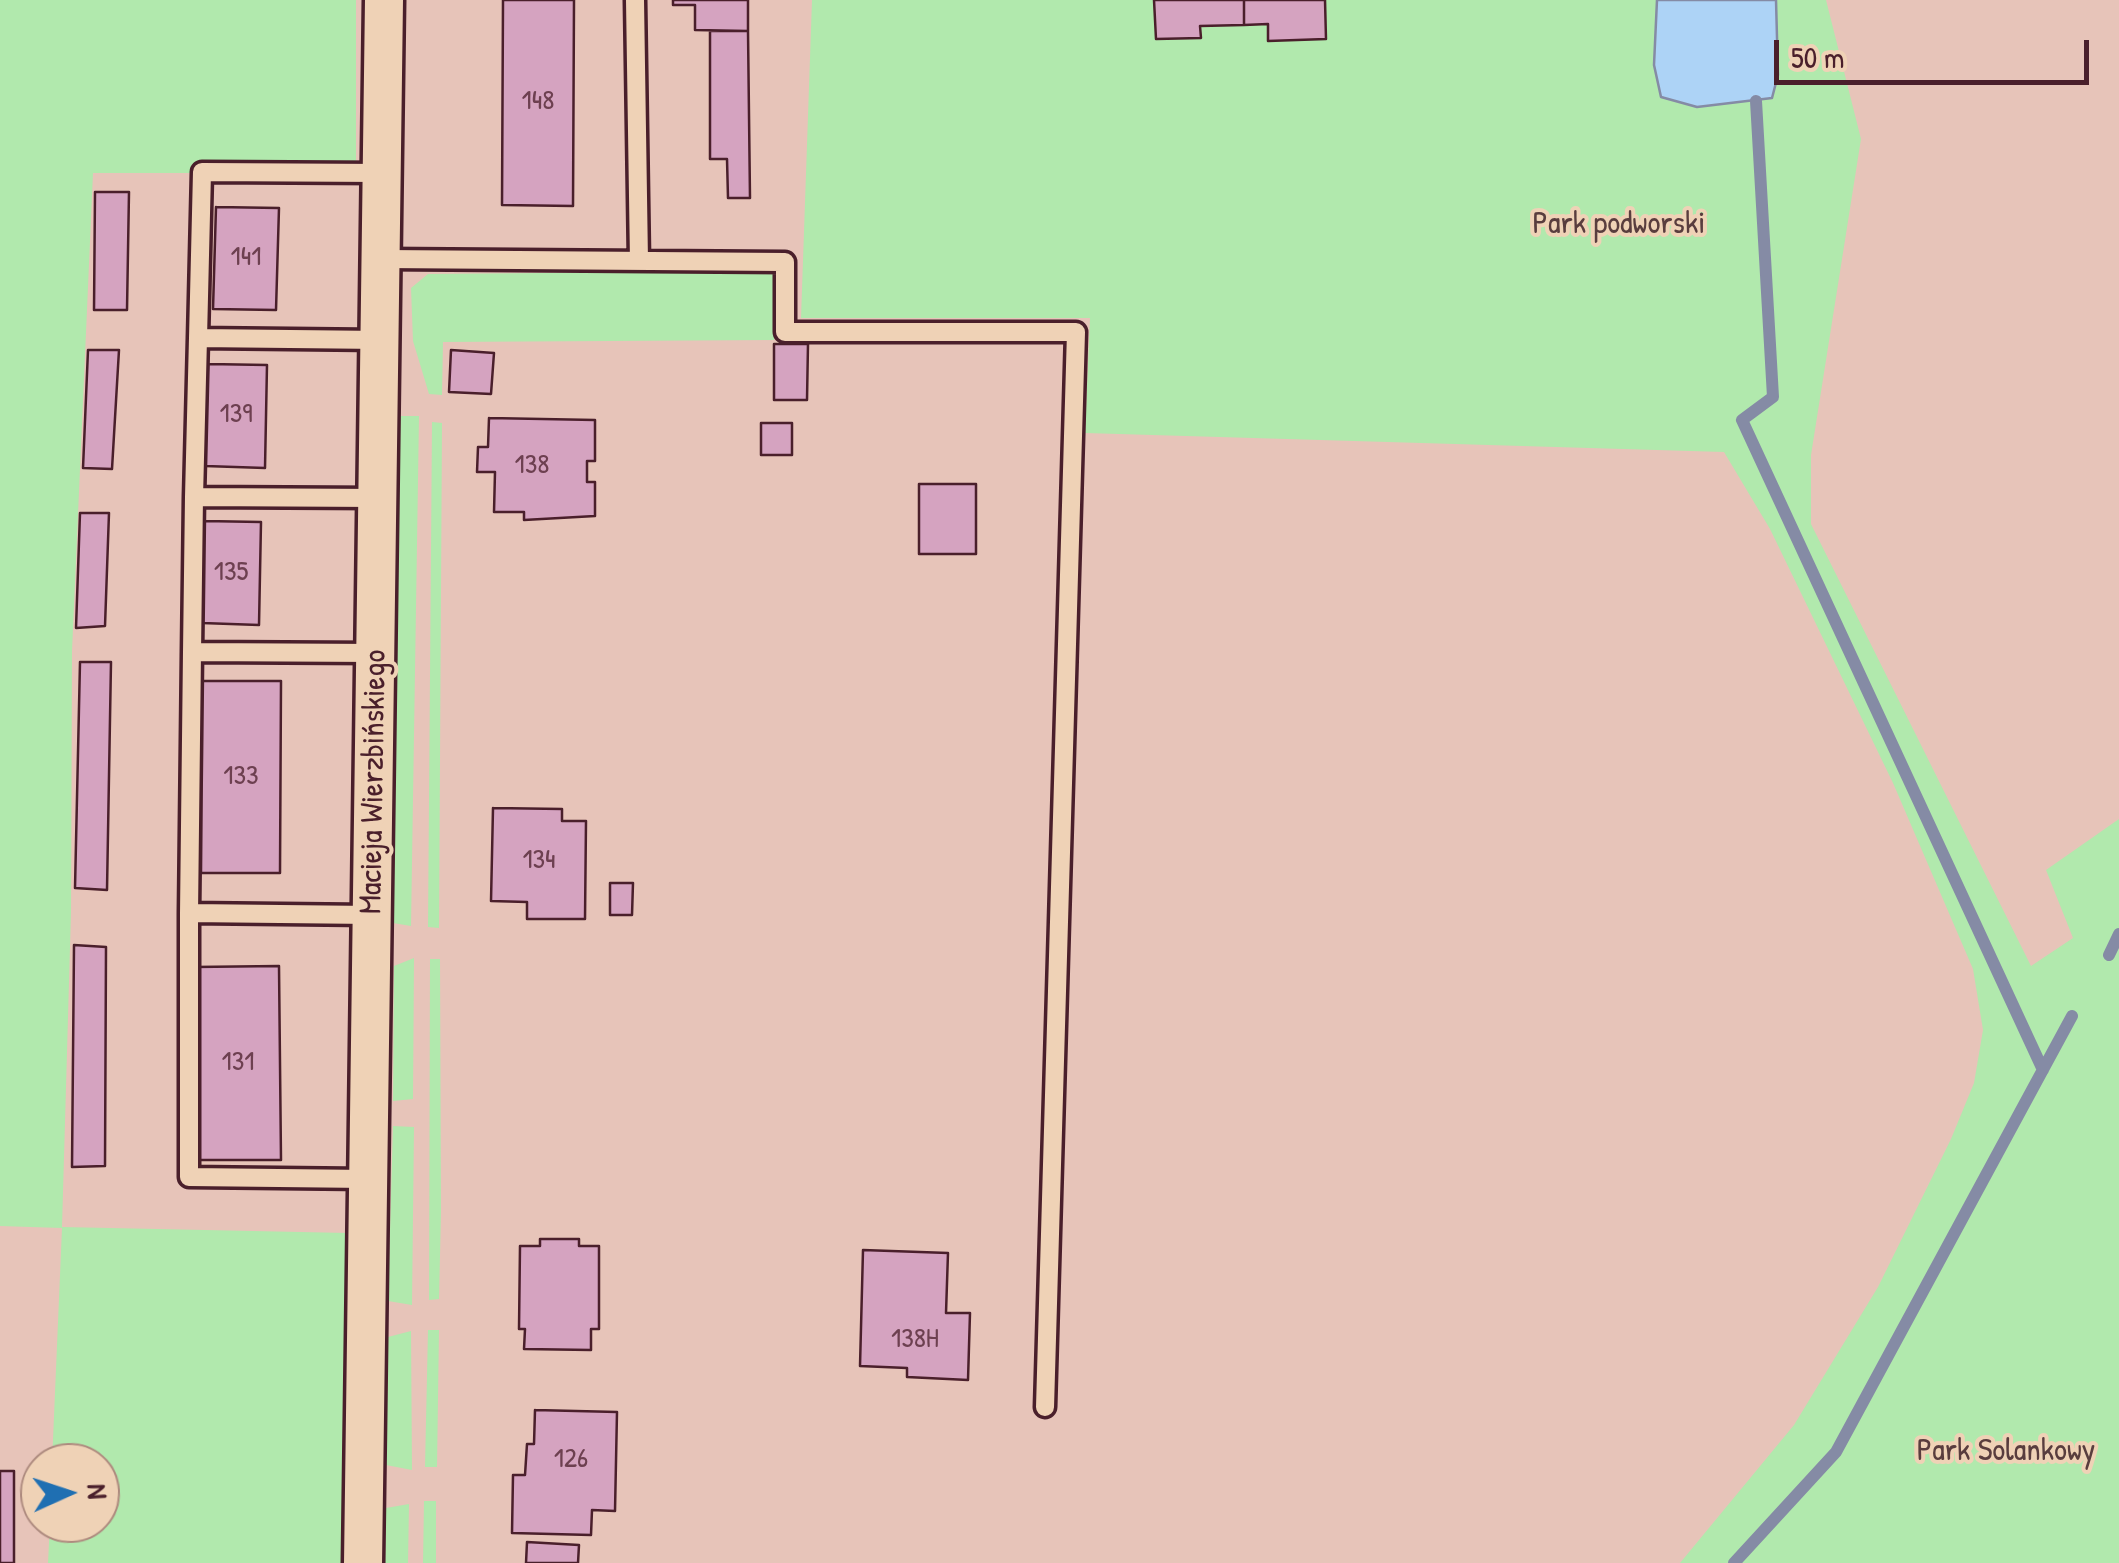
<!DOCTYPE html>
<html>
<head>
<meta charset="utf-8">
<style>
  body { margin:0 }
  #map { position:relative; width:2119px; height:1563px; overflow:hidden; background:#e7c4b9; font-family:"Patrick Hand",sans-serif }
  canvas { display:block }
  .north { position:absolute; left:20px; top:1443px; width:100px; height:100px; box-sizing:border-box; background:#efd2b6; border:2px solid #ad8a7e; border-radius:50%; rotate:87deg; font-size:28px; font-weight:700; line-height:40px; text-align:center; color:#4a1f2b }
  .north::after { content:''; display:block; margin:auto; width:35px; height:45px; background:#1f6fb2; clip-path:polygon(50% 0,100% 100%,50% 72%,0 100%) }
  .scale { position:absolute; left:1774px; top:40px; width:315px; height:45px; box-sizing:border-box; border:5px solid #4a1f2b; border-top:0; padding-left:12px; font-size:30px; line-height:35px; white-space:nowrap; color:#4a1f2b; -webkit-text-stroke:8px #efd2b6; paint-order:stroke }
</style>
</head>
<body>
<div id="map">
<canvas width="2119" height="1563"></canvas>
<div class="north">N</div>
<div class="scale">50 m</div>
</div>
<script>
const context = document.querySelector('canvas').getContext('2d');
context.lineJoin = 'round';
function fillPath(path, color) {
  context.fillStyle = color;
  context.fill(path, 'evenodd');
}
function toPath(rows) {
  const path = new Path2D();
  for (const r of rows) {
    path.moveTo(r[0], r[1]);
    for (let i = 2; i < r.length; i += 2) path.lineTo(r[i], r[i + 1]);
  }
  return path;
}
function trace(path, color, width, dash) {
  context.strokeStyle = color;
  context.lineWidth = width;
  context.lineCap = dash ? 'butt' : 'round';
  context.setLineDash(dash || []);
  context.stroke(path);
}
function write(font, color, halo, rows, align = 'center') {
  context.font = font + ' "Patrick Hand",sans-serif';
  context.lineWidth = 8;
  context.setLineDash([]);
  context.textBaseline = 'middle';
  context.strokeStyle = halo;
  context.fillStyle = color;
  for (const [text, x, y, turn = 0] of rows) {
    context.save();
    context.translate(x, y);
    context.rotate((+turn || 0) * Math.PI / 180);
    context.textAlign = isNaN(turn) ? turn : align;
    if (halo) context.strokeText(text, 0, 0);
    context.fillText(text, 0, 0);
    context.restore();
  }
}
fillPath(toPath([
  [0,0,356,0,356,173,93,173,72,651,71,912,62,1227,348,1233,343,1563,48,1563,50,1523,100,1523,100,1463,52,1463,62,1228,0,1226],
  [812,0,1826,0,1861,139,1811,455,1811,524,2031,966,2073,938,2046,870,2119,819,2119,1563,1680,1563,1794,1425,1878,1287,1951,1139,1974,1083,1983,1030,1973,969,1893,783,1770,529,1724,452,1085,433,1090,318,801,318],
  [774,271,774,340,443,342,442,395,429,394,413,341,411,288,428,274],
  [399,416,419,416,411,926,393,923],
  [432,422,442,423,439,928,428,927],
  [414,958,413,1099,393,1101,394,966],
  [430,959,440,959,441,1212,439,1299,429,1300],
  [393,1126,414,1127,412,1305,388,1301],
  [428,1330,439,1330,437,1467,425,1467],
  [411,1331,412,1470,386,1465,388,1337],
  [424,1501,436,1501,436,1563,423,1563],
  [409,1504,408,1563,385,1563,386,1508]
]), '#b1e9ad');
const water = toPath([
  [1657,0,1776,0,1778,75,1772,98,1697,107,1661,97,1654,65,1657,0]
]);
fillPath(water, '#add3f6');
trace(water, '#858ba5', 2.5);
trace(toPath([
  [1756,101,1773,397,1742,420,2043,1070],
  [2109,955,2119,934],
  [1734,1563,1836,1452,2072,1016]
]), '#858ba5', 12);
const building = toPath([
  [503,0,574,0,573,206,502,205,503,0],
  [673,0,748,0,748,31,695,30,695,5,673,5,673,0],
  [1154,0,1244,0,1244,25,1200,26,1201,38,1156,39,1154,0],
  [1244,0,1325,0,1326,39,1268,41,1268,24,1244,25,1244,0],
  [710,31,748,31,750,198,728,198,727,159,710,159,710,31],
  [95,192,129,192,127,310,94,310,95,192],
  [216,207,279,208,276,310,213,309,216,207],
  [774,344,808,344,807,400,774,400,774,344],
  [88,350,119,350,112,469,83,468,88,350],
  [451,350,494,353,491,394,449,392,451,350],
  [208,364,267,365,265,468,205,466,208,364],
  [489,418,595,420,595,461,587,461,587,482,595,482,595,516,524,520,524,512,494,512,495,472,477,472,478,447,488,447,489,418],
  [761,423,792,423,792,455,761,455,761,423],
  [919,484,976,484,976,554,919,554,919,484],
  [80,513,109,513,105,626,76,628,80,513],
  [204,521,261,522,259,625,202,623,204,521],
  [80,662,111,662,107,890,75,888,80,662],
  [201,681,281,681,280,873,201,873,201,681],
  [493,808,562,809,562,821,586,821,585,919,527,919,527,902,491,901,493,808],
  [610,883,633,883,632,915,610,915,610,883],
  [74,945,106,947,105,1166,72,1167,74,945],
  [279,966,281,1160,196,1160,194,967,279,966],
  [540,1239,579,1239,579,1246,599,1246,599,1329,591,1329,591,1350,524,1349,525,1329,519,1329,520,1246,540,1246,540,1239],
  [863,1250,948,1253,946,1313,970,1313,968,1380,907,1377,907,1368,860,1366,863,1250],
  [535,1410,617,1412,615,1511,592,1510,591,1535,512,1533,513,1475,525,1475,527,1444,534,1444,535,1410],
  [0,1471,14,1471,14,1563,0,1563,0,1471],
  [527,1542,579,1545,578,1563,526,1563,527,1542]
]);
fillPath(building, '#d5a3c0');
trace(building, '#4a1f2b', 2.5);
const service = toPath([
  [635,0,639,261],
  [383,259,785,262,785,332,1076,332,1045,1407],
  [198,338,194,497,379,498],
  [382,340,198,338,202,172,382,173],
  [194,497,192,652,377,653],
  [192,652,189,913,372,915],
  [189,913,189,1177,368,1179]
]);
const minor = toPath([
  [363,1563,384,0]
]);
trace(service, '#4a1f2b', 25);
trace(minor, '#4a1f2b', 45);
trace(service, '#efd2b6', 18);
trace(minor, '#efd2b6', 38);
write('28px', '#6d4050', null, [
  ["148",538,102],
  ["141",246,258],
  ["139",236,415],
  ["138",532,466],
  ["135",231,573],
  ["133",241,777],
  ["134",539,861],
  ["131",238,1063],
  ["138H",915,1340],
  ["126",571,1460]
]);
write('32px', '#593d3e', '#efd2b6', [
  ["Park podworski",1619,224],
  ["Park Solankowy",2006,1451]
]);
write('32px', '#4a1f2b', '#efd2b6', [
  ["Macieja Wierzbińskiego",374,782,-89]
]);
</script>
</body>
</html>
